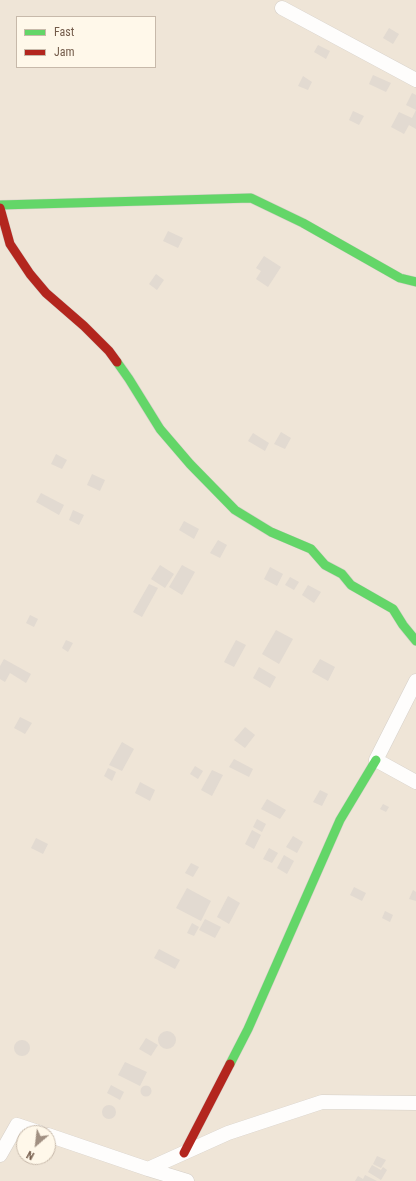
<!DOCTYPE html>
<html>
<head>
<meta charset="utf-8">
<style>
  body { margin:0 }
  #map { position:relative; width:416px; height:1181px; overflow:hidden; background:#f6f2ea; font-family:"Roboto Condensed",sans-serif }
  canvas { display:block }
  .legend { position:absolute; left:16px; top:16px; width:140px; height:52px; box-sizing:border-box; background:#fff8ea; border:1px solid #c7b9aa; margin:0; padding:5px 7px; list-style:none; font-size:12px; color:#735b4a }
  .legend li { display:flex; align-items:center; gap:8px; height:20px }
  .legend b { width:20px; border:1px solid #c7b9aa }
  .north { position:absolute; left:16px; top:1125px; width:40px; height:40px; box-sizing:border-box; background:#fff8ea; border:1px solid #c7b9aa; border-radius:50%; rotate:208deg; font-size:11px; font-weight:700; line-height:16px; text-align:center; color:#735b4a }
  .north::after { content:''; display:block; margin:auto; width:14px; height:18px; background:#a19082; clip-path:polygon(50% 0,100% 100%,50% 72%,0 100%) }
</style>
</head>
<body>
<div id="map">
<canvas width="416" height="1181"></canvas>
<ul class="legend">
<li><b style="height:5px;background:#63d668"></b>Fast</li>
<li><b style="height:5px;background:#b3261e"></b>Jam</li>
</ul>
<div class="north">N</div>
</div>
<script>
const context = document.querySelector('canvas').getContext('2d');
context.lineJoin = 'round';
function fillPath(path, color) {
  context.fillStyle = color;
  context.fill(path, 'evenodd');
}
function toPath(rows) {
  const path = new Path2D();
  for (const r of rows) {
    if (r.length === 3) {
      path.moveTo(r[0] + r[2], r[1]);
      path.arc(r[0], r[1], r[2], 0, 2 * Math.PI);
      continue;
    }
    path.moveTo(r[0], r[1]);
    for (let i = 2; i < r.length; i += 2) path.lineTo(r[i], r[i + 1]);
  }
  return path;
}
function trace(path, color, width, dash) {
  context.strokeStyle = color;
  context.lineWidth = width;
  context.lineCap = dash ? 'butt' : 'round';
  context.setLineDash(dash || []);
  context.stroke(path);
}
fillPath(toPath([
  [0,0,416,0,416,1181,0,1181],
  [17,17,155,17,155,67,17,67],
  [24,1133,48,1133,48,1157,24,1157]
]), '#efe5d7');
fillPath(toPath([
  [389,28,399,34,393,44,383,38],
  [318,45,330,51,326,59,314,52],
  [373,75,391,83,386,92,369,84],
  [303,76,312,82,308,90,298,86],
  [412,93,416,95,416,110,406,105],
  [416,110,416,129,409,125,404,134,391,127,399,112,412,118],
  [353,111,364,116,359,125,349,120],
  [168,231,183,238,178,248,163,241],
  [264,256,281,267,268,287,256,279,261,271,256,268],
  [156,274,164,280,157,290,149,284],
  [281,432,291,438,285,449,274,444],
  [253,433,269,443,265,451,248,441],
  [56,454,67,460,62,469,51,464],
  [92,474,105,480,100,491,87,485],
  [41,493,64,505,59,515,36,502],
  [73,510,84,515,79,525,69,520],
  [184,521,199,529,194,539,179,530],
  [218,540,227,545,220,558,210,553],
  [160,565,174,574,165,588,151,579],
  [182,565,195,572,182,595,169,587],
  [270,567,283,574,277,586,264,579],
  [290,577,299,582,294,590,285,585],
  [149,584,158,588,142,617,133,612],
  [308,585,321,592,314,603,302,595],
  [30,615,38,619,34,627,26,623],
  [276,630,293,639,279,664,262,654],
  [66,640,73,643,68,652,62,648],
  [236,640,246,645,234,667,224,662],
  [4,659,31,674,26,683,10,673,5,682,0,679,0,666],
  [320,659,335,667,328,681,312,672],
  [259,667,276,677,270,688,253,678],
  [20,717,32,723,25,734,14,728],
  [245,727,255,735,245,748,234,740],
  [122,742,134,749,122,771,109,765],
  [234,759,253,769,249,777,229,767],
  [195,766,203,771,198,779,190,774],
  [108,768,116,772,112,781,104,776],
  [212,770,223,775,212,796,201,790],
  [140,782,155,790,150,801,135,793],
  [320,790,328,794,322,806,313,802],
  [267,799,286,810,280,819,261,809],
  [383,804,389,807,386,812,380,809],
  [257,819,266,824,262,832,253,827],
  [252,830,261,835,254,849,245,844],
  [293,836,303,842,297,853,286,847],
  [36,838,48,844,43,854,31,848],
  [269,848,278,853,272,863,263,859],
  [284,855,294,861,287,874,277,868],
  [191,863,199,867,193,877,185,873],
  [354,887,366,893,362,901,350,895],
  [187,888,211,901,201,921,176,908],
  [413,890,416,892,416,901,409,899],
  [228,896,240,903,229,924,217,917],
  [385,911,393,915,390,922,382,918],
  [205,919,221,927,215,938,199,930],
  [192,923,199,927,194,936,187,933],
  [159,949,180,960,175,969,154,958],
  [167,1040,9],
  [146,1038,158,1045,151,1056,139,1049],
  [22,1048,8],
  [125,1062,147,1072,140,1086,118,1075],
  [111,1085,124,1092,120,1100,107,1093],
  [146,1091,5.5],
  [109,1112,7],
  [377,1156,386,1160,381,1168,373,1164],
  [372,1165,381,1170,383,1167,387,1170,381,1180,368,1172],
  [365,1175,377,1181,355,1181,358,1176,363,1179]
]), '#e2dad1');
const street = toPath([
  [282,8,416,80],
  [416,681,376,760,416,782],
  [48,1135,148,1169,187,1181],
  [0,1155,17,1125,41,1133],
  [148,1169,228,1133,322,1102,416,1103]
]);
const fast = toPath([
  [0,205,251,198,303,223,400,278,416,282],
  [117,362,129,379,160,429,190,464,235,510,271,532,311,549,325,565,342,574,351,585,393,609,403,625,416,641],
  [230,1064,248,1029,340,820,376,760]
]);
const jam = toPath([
  [0,208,10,244,30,274,46,293,84,326,109,351,117,362],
  [184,1153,230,1064]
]);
trace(street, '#d5cfc8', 15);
trace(fast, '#d5cfc8', 10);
trace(jam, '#d5cfc8', 10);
trace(street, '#fefdfc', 14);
trace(fast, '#63d668', 9);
trace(jam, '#b3261e', 9);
</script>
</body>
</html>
